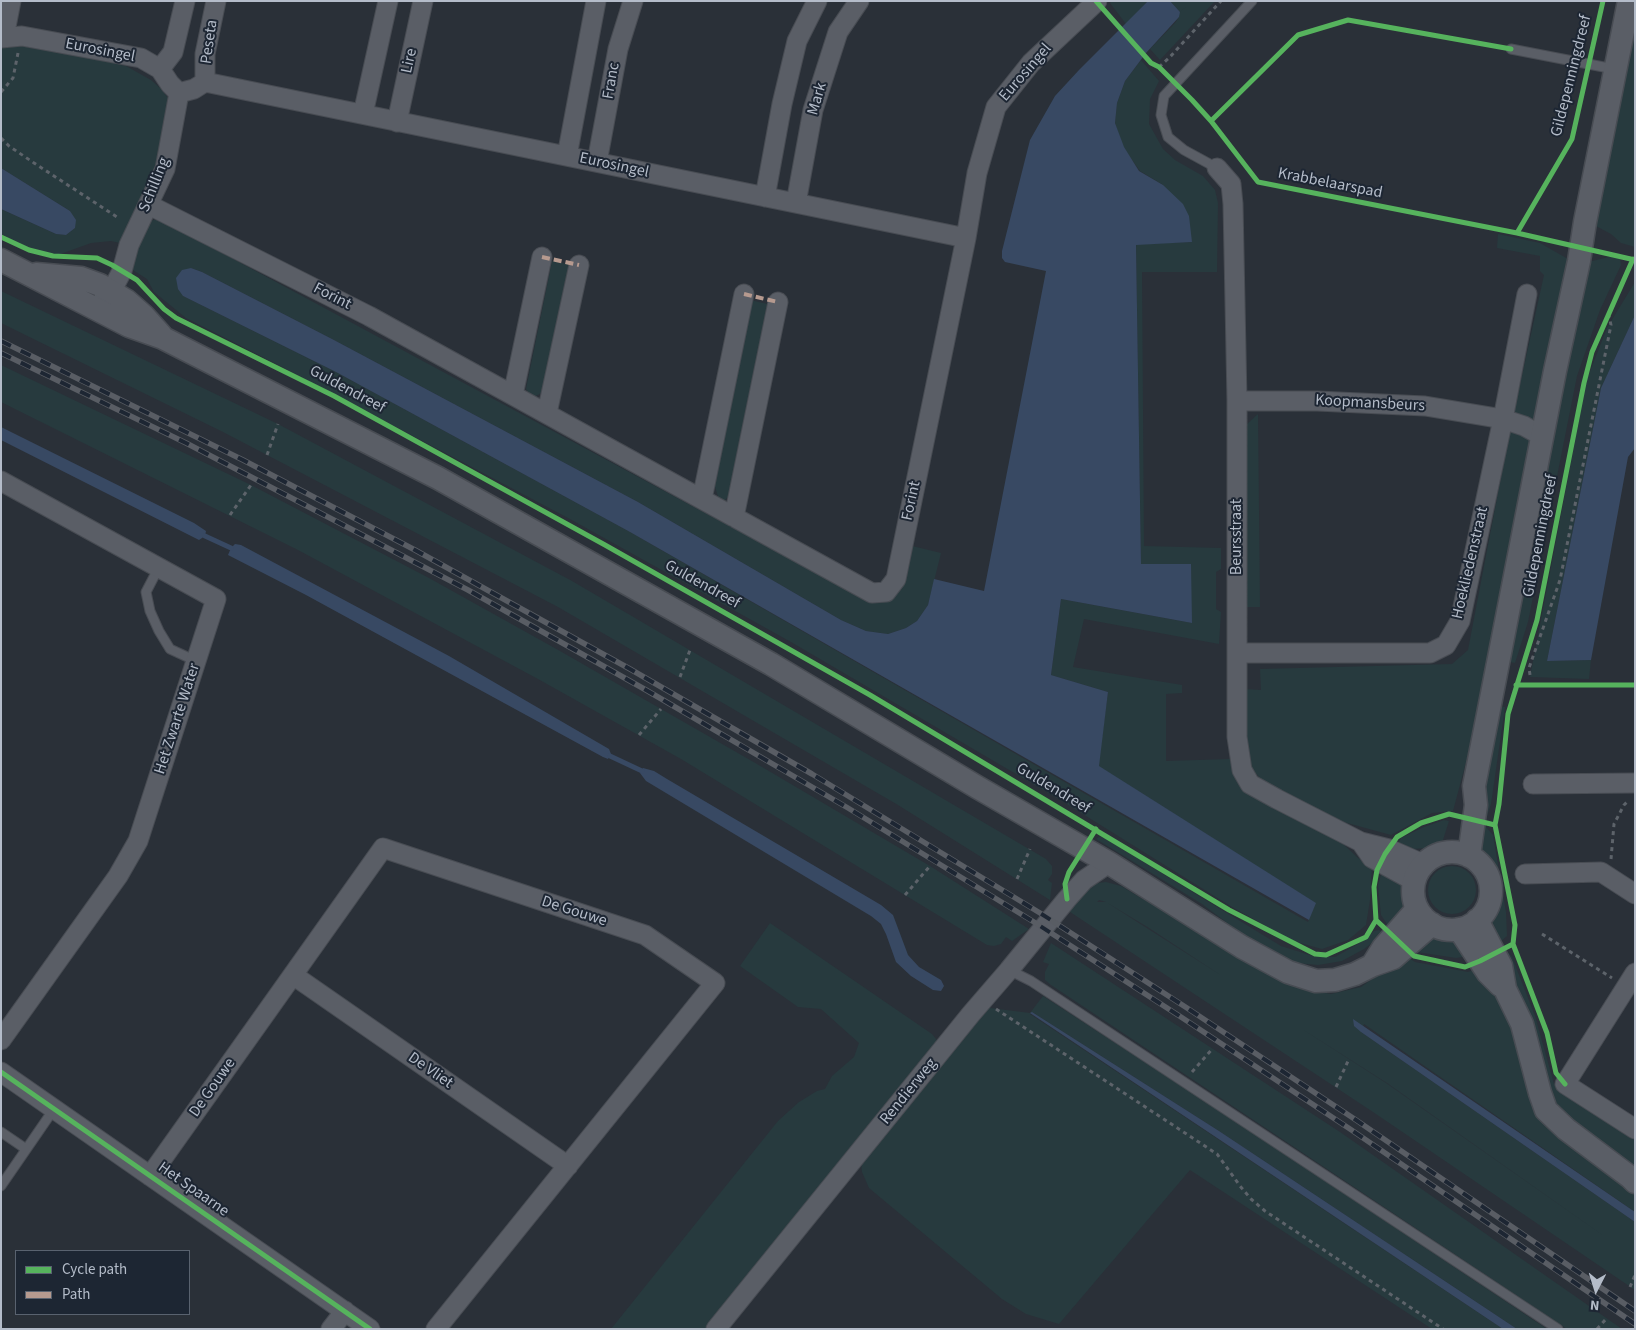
<!DOCTYPE html>
<html>
<head>
<meta charset="utf-8">
<style>
  body { margin:0 }
  #map { position:relative; width:1636px; height:1330px; overflow:hidden; background:#2a3038; font-family:"Source Sans 3",sans-serif }
  canvas { display:block }
  .frame { position:absolute; inset:0; border:2px solid #b4bcc9; pointer-events:none }
  .legend { position:absolute; left:15px; top:1250px; width:175px; height:65px; box-sizing:border-box; background:#1d2633; border:1px solid #59626f; margin:0; padding:6px 9px; list-style:none; font-size:15px; color:#b4bcc9 }
  .legend li { display:flex; align-items:center; gap:10px; height:25px }
  .legend b { width:25px; border:1px solid #59626f }
  .north { position:absolute; left:1571px; top:1265px; width:50px; height:50px; -webkit-text-stroke:4px #1d2633; paint-order:stroke; rotate:185deg; font-size:14px; font-weight:700; line-height:20px; text-align:center; color:#b4bcc9 }
  .north::after { content:''; display:block; margin:auto; width:18px; height:22px; background:#b4bcc9; clip-path:polygon(50% 0,100% 100%,50% 72%,0 100%) }
</style>
</head>
<body>
<div id="map">
<canvas width="1636" height="1330"></canvas>
<div class="frame"></div>
<ul class="legend">
<li><b style="height:6px;background:#56b35d"></b>Cycle path</li>
<li><b style="height:6px;background:#b69a8f"></b>Path</li>
</ul>
<div class="north">N</div>
</div>
<script>
const context = document.querySelector('canvas').getContext('2d');
context.lineJoin = 'round';
function fillPath(path, color) {
  context.fillStyle = color;
  context.fill(path, 'evenodd');
}
function toPath(rows) {
  const path = new Path2D();
  for (const r of rows) {
    if (r.length === 3) {
      path.moveTo(r[0] + r[2], r[1]);
      path.arc(r[0], r[1], r[2], 0, 2 * Math.PI);
      continue;
    }
    path.moveTo(r[0], r[1]);
    for (let i = 2; i < r.length; i += 2) path.lineTo(r[i], r[i + 1]);
  }
  return path;
}
function trace(path, color, width, dash) {
  context.strokeStyle = color;
  context.lineWidth = width;
  context.lineCap = dash ? 'butt' : 'round';
  context.setLineDash(dash || []);
  context.stroke(path);
}
function write(font, color, halo, rows, align = 'center') {
  context.font = font + ' "Source Sans 3",sans-serif';
  context.lineWidth = 4;
  context.setLineDash([]);
  context.textBaseline = 'middle';
  context.strokeStyle = halo;
  context.fillStyle = color;
  for (const [text, x, y, turn = 0] of rows) {
    context.save();
    context.translate(x, y);
    context.rotate((+turn || 0) * Math.PI / 180);
    context.textAlign = isNaN(turn) ? turn : align;
    if (halo) context.strokeText(text, 0, 0);
    context.fillText(text, 0, 0);
    context.restore();
  }
}
fillPath(toPath([
  [1112,1,1148,1,1126,24,1110,3],
  [1170,1,1215,1,1160,60,1150,49,1175,23,1179,17,1179,13,1190,3,1180,12],
  [1635,15,1635,247,1621,243,1611,234,1594,225],
  [25,42,126,66,151,80,160,88,168,98,170,110,156,171,120,243,111,241,91,243,55,256,37,252,1,234,1,209,56,234,66,235,75,228,70,211,1,168,1,45],
  [1141,60,1159,81,1150,99,1149,124,1163,149,1175,160,1203,176,1215,190,1218,203,1217,272,1142,272,1144,546,1221,548,1221,569,1216,572,1216,609,1221,612,1219,644,1084,619,1073,667,1182,685,1182,693,1166,694,1166,761,1230,759,1237,777,1342,843,1358,858,1372,866,1370,900,1366,925,1348,940,1322,949,1293,941,1232,907,1062,801,791,642,570,519,292,372,186,318,154,292,147,279,128,267,149,221,159,219,852,592,889,599,902,589,912,546,941,553,928,605,917,621,906,628,888,634,866,631,841,620,638,502,334,340,202,272,191,268,183,296,336,372,630,532,1308,922,1315,903,1098,766,1108,692,1051,675,1061,599,1192,623,1141,564,1136,244,1192,242,1163,185,1140,171,1123,147,1115,123,1117,103,1125,81],
  [1498,234,1540,243,1568,259,1473,736,1453,811,1432,813,1391,835,1340,821,1263,781,1249,766,1245,747,1244,689,1261,690,1260,669,1452,664,1468,650,1510,430,1544,275,1540,271,1540,256,1497,248],
  [1613,256,1620,258,1621,265,1600,310,1577,376,1528,622,1515,663,1505,661,1588,262],
  [552,261,572,265,543,392,534,397,530,395,526,389],
  [1635,282,1635,315,1601,388,1547,661,1591,660,1589,679,1530,677,1587,379,1607,328],
  [1,291,278,424,572,581,1046,859,1052,866,1052,874,1048,880,1052,883,1050,900,898,805,558,607,223,432,1,323],
  [750,300,772,305,735,487,728,497,723,502,719,499,714,484],
  [1,365,251,485,429,578,560,651,757,764,930,866,1029,929,1012,941,1006,937,1001,944,994,946,987,945,681,759,538,679,298,550,1,402],
  [1258,414,1260,607,1244,607,1241,444,1247,424],
  [1497,706,1505,707,1491,804,1487,816,1481,817],
  [1444,820,1449,821,1443,840,1430,848,1410,849,1397,845,1401,838,1424,827],
  [1480,824,1486,827,1493,835,1506,912,1507,936,1499,943,1489,928,1489,918,1495,901,1497,885,1493,871,1480,848],
  [1101,836,1281,946,1316,957,1335,957,1363,941,1374,931,1379,930,1384,934,1364,949,1342,961,1318,965,1297,963,1269,953,1255,944,1202,904,1096,839],
  [1452,890,24],
  [1383,868,1402,883,1406,898,1403,911,1389,927,1381,915,1378,885],
  [1106,882,1121,886,1141,898,1171,912,1275,977,1297,987,1331,994,1361,987,1385,970,1403,954,1415,962,1468,972,1478,968,1499,1002,1514,1033,1528,1091,1635,1192,1635,1212,1364,1024,1361,1032,1635,1222,1635,1290,1373,1112,1064,908,1090,884],
  [1099,900,1106,902,1149,928,1222,976,1106,902,1097,902],
  [1299,1027,1387,1083,1611,1241,1386,1083],
  [770,923,932,1034,939,1043,709,1329,611,1329,778,1121,799,1102,817,1091,825,1089,832,1076,854,1057,859,1043,821,1009,798,1007,740,966],
  [1433,934,1447,935,1460,943,1469,956,1456,958,1417,952],
  [1051,943,1340,1132,1622,1329,1567,1329,1051,985,1045,980,1045,972,1049,964,1043,962],
  [1506,950,1512,957,1535,1016,1554,1084,1635,1137,1635,1166,1572,1124,1547,1090,1501,952],
  [1043,996,1229,1117,1547,1329,1517,1329,1219,1131,1032,1012,1030,1014,1503,1329,1432,1329,1190,1170,1059,1324,1026,1314,1002,1299,869,1188,862,1172,861,1162,982,1007,1030,1013]
]), '#273a3e');
fillPath(toPath([
  [1148,1,1170,1,1180,12,1179,17,1146,53,1125,81,1117,103,1115,123,1124,147,1139,171,1163,185,1183,204,1189,216,1192,242,1136,245,1141,564,1191,564,1192,623,1061,599,1051,675,1108,692,1099,766,1316,903,1309,920,630,532,336,372,183,296,178,289,176,278,182,270,191,268,202,272,334,340,638,502,841,620,866,631,888,634,906,628,917,621,928,605,934,579,984,591,1046,271,1005,262,1002,258,1002,251,1030,140,1055,96,1079,70],
  [1,168,70,211,76,220,75,228,66,235,56,234,1,209],
  [1635,315,1635,448,1628,457,1591,660,1547,661,1601,388],
  [1,427,194,523,206,531,205,536,199,540,1,440],
  [235,544,241,545,449,656,609,749,611,754,608,759,603,757,306,595,228,555,231,548],
  [643,768,654,771,667,779,881,905,893,915,908,955,919,967,941,980,944,986,941,991,933,990,911,976,896,962,886,934,881,924,871,916,646,781,640,773],
  [1032,1012,1219,1131,1517,1329,1503,1329,1030,1013],
  [1353,1019,1635,1212,1635,1222,1361,1032,1354,1026]
]), '#384963');
trace(toPath([
  [205,536,231,548],
  [610,756,642,771]
]), '#384963', 5);
const service = toPath([
  [1511,49,1614,69],
  [1217,168,1184,150,1168,137,1161,115,1164,96,1252,1],
  [159,567,146,592,150,611,159,631,170,649,196,661],
  [1009,970,1031,981,1558,1329],
  [1,1132,26,1149],
  [1,1186,54,1109]
]);
const minor = toPath([
  [4,37,11,1],
  [1,38,22,36,141,58,160,69,170,84,179,93,194,89,205,82,966,238],
  [160,69,173,52,185,1],
  [205,82,205,54,216,1],
  [363,114,388,1],
  [397,122,423,1],
  [567,156,596,1],
  [597,162,618,49,633,1],
  [1217,168,1231,184,1233,204,1237,401,1237,737,1242,770,1250,784,1277,799,1361,842,1389,849,1423,864],
  [765,197,782,104,797,41,817,1],
  [796,203,813,110,838,32,859,1],
  [149,205,369,316,872,593,886,592,896,579,966,238,977,173,996,107,1031,63,1097,1],
  [101,303,112,290,122,271,129,245,165,169,179,93],
  [513,395,542,257],
  [1237,401,1317,401,1425,406,1503,419,1524,426,1542,436],
  [547,413,579,265],
  [1,481,216,599,138,841,118,876,1,1040],
  [702,499,744,294],
  [734,517,778,302],
  [1237,653,1430,653,1446,645,1460,621,1503,419,1527,294],
  [1533,784,1635,783],
  [1361,842,1372,858,1414,881],
  [1525,874,1601,872,1635,894],
  [1635,973,1565,1084,1635,1129],
  [293,975,568,1166],
  [1,1072,370,1329],
  [150,1176,383,848,645,935,715,983,436,1329],
  [331,1329,345,1311],
  [716,1329,971,1014,1009,970,1067,899,1084,880,1109,863]
]);
const tertiary = toPath([
  [1,260,96,309,129,326,163,338,438,478,771,664,977,787,1109,863,1242,947,1288,972,1316,981,1335,980,1355,974,1373,965,1393,958,1432,924],
  [36,274,81,278,100,285,127,301,144,316,161,335],
  [1452,891,39],
  [1469,856,1476,805,1474,786,1555,371,1579,261,1585,222,1629,1],
  [1477,920,1501,966,1505,989,1522,1024,1540,1093,1546,1110,1566,1129,1630,1177,1635,1182],
  [1459,929,1488,973,1500,985],
  [1373,964,1383,948,1417,909]
]);
trace(service, '#484c53', 11);
trace(minor, '#484c53', 21);
trace(tertiary, '#484c53', 25);
trace(toPath([
  [1159,67,1169,58,1221,1],
  [1,92,13,78,18,53],
  [1,138,9,146,34,163,117,217],
  [267,455,278,424],
  [230,515,251,485],
  [1530,675,1529,668,1560,580,1611,325,1609,316],
  [680,677,690,650],
  [639,735,661,709],
  [1611,859,1614,824,1624,805,1629,800],
  [1017,879,1030,849],
  [905,895,930,866],
  [1542,934,1612,978],
  [996,1009,1217,1154,1240,1186,1251,1199,1265,1211,1443,1329],
  [1192,1072,1213,1048],
  [1336,1087,1349,1059],
  [1630,1287,1635,1275],
  [1597,1329,1607,1318]
]), '#5d636a', 3, [4, 4]);
trace(service, '#5a5e66', 9);
trace(minor, '#5a5e66', 19);
trace(tertiary, '#5a5e66', 22);
const rail = toPath([
  [1,341,243,460,415,550,630,669,812,774,1040,913,1187,1008,1356,1120,1635,1311],
  [1,353,186,443,468,590,646,690,848,808,1034,922,1181,1017,1350,1129,1635,1324]
]);
trace(rail, '#595d64', 5.5);
trace(rail, '#1d2633', 4, [11]);
trace(toPath([
  [542,257,579,265],
  [744,294,778,302]
]), '#b69a8f', 4, [8, 4]);
trace(toPath([
  [1096,1,1151,63,1159,67,1192,100,1211,121,1258,182,1517,233,1635,260],
  [1211,121,1298,35,1348,20,1511,49],
  [1517,233,1572,139,1603,1],
  [1,237,29,250,53,256,97,258,112,265,137,280,164,309,176,318,334,396,605,545,870,695,1229,910,1315,954,1326,955,1366,937,1376,920],
  [1516,685,1635,685],
  [1495,825,1449,814,1421,823,1397,837,1385,854,1377,870,1374,887,1376,920,1414,956,1465,967,1480,961,1513,944,1515,925,1495,825,1499,804,1508,714,1537,620,1584,383,1592,352,1633,259],
  [1067,899,1065,884,1069,872,1096,829],
  [1513,944,1547,1033,1556,1073,1565,1084],
  [1,1072,370,1329]
]), '#56b35d', 5);
write('16px', '#b4bcc9', '#1d2633', [
  ["Peseta",210,42,-82],
  ["Eurosingel",100,51,11],
  ["Lire",410,61,-78],
  ["Eurosingel",1026,73,-49],
  ["Gildepenningdreef",1572,76,-76],
  ["Franc",612,81,-80],
  ["Mark",818,99,-74],
  ["Eurosingel",614,166,12],
  ["Krabbelaarspad",1330,184,11],
  ["Schilling",155,185,-68],
  ["Forint",332,297,27],
  ["Guldendreef",347,390,28],
  ["Koopmansbeurs",1370,404,3],
  ["Forint",912,501,-78],
  ["Gildepenningdreef",1541,536,-79],
  ["Beursstraat",1237,537,-90],
  ["Hoekliedenstraat",1471,563,-77],
  ["Guldendreef",702,585,29],
  ["Het Zwarte Water",178,719,-72],
  ["Guldendreef",1053,789,31],
  ["De Gouwe",574,912,18],
  ["De Vliet",430,1071,35],
  ["De Gouwe",213,1088,-55],
  ["Rendierweg",909,1092,-51],
  ["Het Spaarne",193,1190,35]
]);
</script>
</body>
</html>
